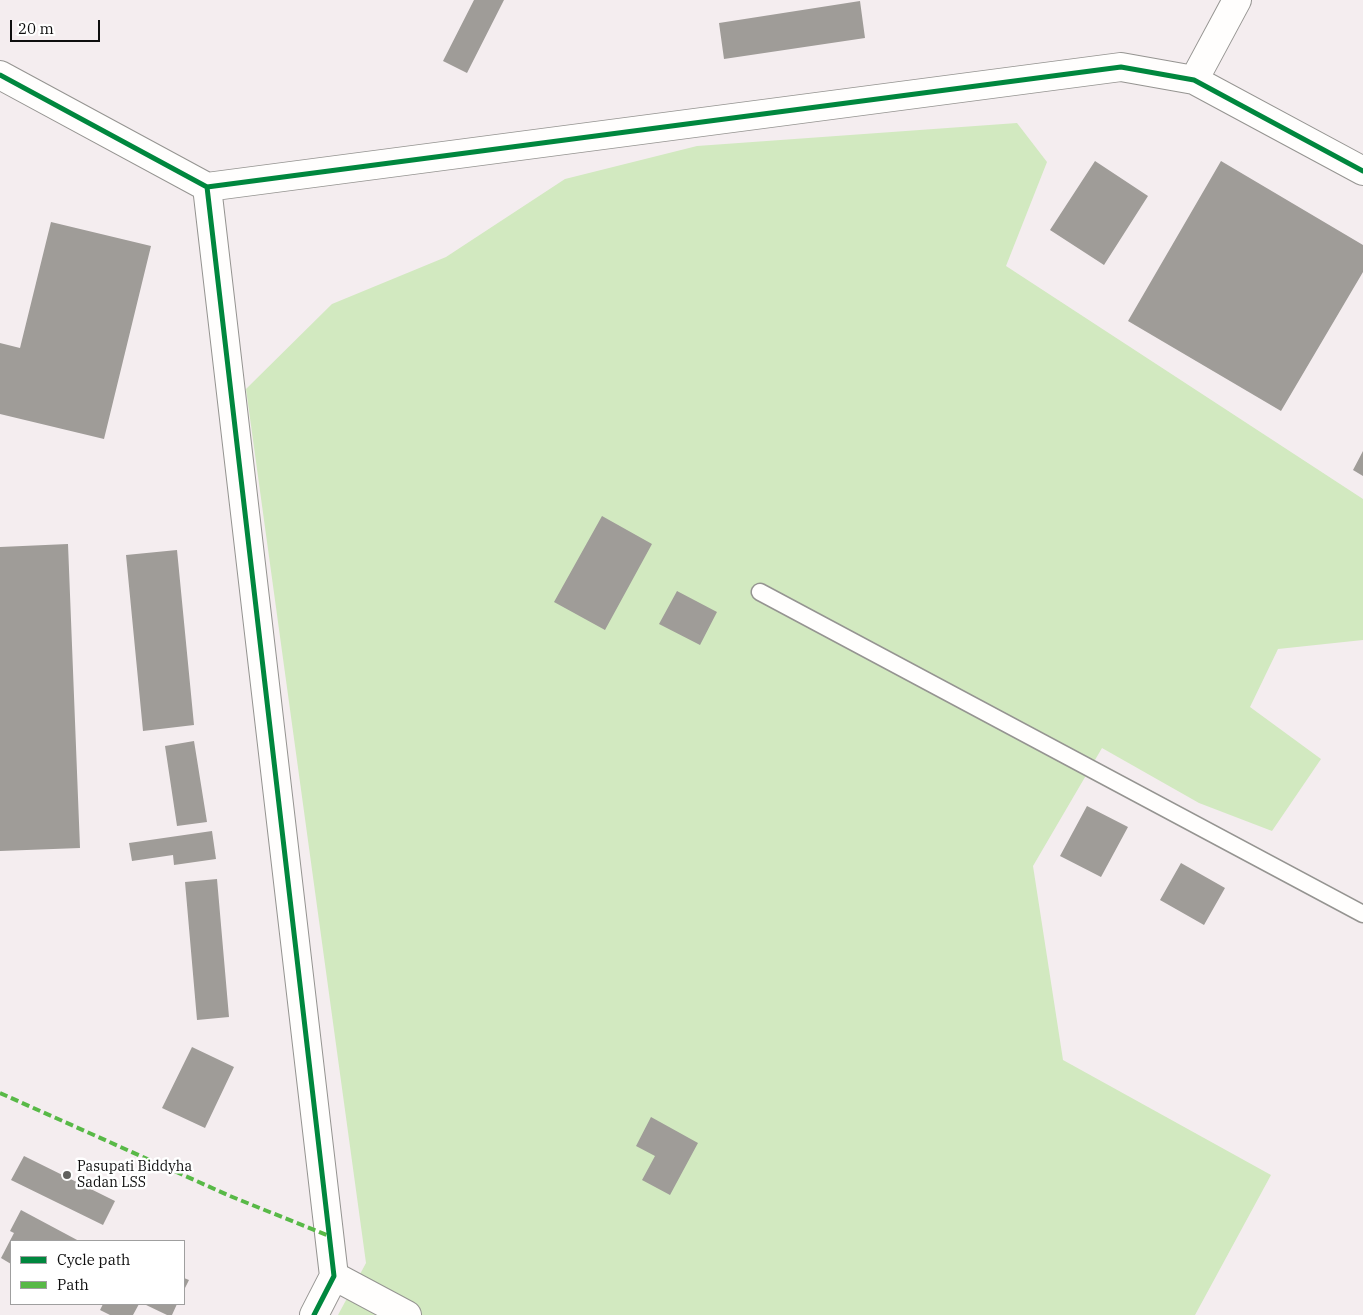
<!DOCTYPE html>
<html>
<head>
<meta charset="utf-8">
<style>
  body { margin:0 }
  #map { position:relative; width:1363px; height:1315px; overflow:hidden; background:#fcfaf2; font-family:"IBM Plex Serif",serif }
  canvas { display:block }
  .legend { position:absolute; left:10px; top:1240px; width:175px; height:65px; box-sizing:border-box; background:#fff; border:1px solid #9f9f9f; margin:0; padding:6px 9px; list-style:none; font-size:15px; color:#0e0e0e }
  .legend li { display:flex; align-items:center; gap:10px; height:25px }
  .legend b { width:25px; border:1px solid #9f9f9f }
  .scale { position:absolute; left:10px; top:20px; width:90px; height:22px; box-sizing:border-box; border:2px solid #0e0e0e; border-top:0; padding-left:6px; font-size:15px; line-height:18px; white-space:nowrap; color:#0e0e0e; -webkit-text-stroke:4px #fff; paint-order:stroke }
</style>
</head>
<body>
<div id="map">
<canvas width="1363" height="1315"></canvas>
<ul class="legend">
<li><b style="height:6px;background:#00873e"></b>Cycle path</li>
<li><b style="height:6px;background:#58b947"></b>Path</li>
</ul>
<div class="scale">20 m</div>
</div>
<script>
const context = document.querySelector('canvas').getContext('2d');
context.lineJoin = 'round';
function fillPath(path, color) {
  context.fillStyle = color;
  context.fill(path, 'evenodd');
}
function toPath(rows) {
  const path = new Path2D();
  for (const r of rows) {
    path.moveTo(r[0], r[1]);
    for (let i = 2; i < r.length; i += 2) path.lineTo(r[i], r[i + 1]);
  }
  return path;
}
function trace(path, color, width, dash) {
  context.strokeStyle = color;
  context.lineWidth = width;
  context.lineCap = dash ? 'butt' : 'round';
  context.setLineDash(dash || []);
  context.stroke(path);
}
function write(font, color, halo, rows, align = 'center') {
  context.font = font + ' "IBM Plex Serif",serif';
  context.lineWidth = 5;
  context.setLineDash([]);
  context.textBaseline = 'middle';
  context.strokeStyle = halo;
  context.fillStyle = color;
  for (const [text, x, y, turn = 0] of rows) {
    context.save();
    context.translate(x, y);
    context.rotate((+turn || 0) * Math.PI / 180);
    context.textAlign = isNaN(turn) ? turn : align;
    if (halo) context.strokeText(text, 0, 0);
    context.fillText(text, 0, 0);
    context.restore();
  }
}
fillPath(toPath([
  [0,0,1363,0,1363,1315,0,1315],
  [11,1241,184,1241,184,1304,11,1304]
]), '#f4edef');
fillPath(toPath([
  [1017,123,1047,162,1006,266,1363,499,1363,640,1278,649,1250,707,1321,759,1272,831,1199,803,1102,748,1033,866,1063,1060,1271,1175,1195,1315,338,1315,366,1263,246,389,332,304,446,257,565,179,697,146]
]), '#d2e9c0');
fillPath(toPath([
  [474,0,504,0,467,73,443,61],
  [860,1,865,38,724,59,719,23],
  [1095,161,1148,196,1104,265,1050,230],
  [1221,161,1363,245,1363,272,1281,411,1128,321],
  [51,222,151,246,104,439,0,414,0,343,20,348],
  [1363,451,1363,476,1353,470],
  [602,516,652,544,605,630,554,602],
  [68,544,80,848,0,851,0,547],
  [177,550,194,725,143,731,126,555],
  [677,591,717,612,700,645,659,624],
  [194,741,207,822,177,826,165,746],
  [1087,806,1128,827,1101,877,1060,856],
  [212,831,216,859,174,865,173,855,132,861,129,843],
  [1181,863,1225,888,1204,925,1160,900],
  [217,879,229,1017,197,1020,185,882],
  [192,1047,234,1067,205,1128,162,1108],
  [651,1117,698,1143,670,1195,642,1180,655,1156,636,1146],
  [24,1156,115,1201,103,1225,11,1180],
  [21,1210,79,1241,11,1241,11,1264,1,1258,14,1233,10,1231],
  [184,1278,189,1280,184,1290],
  [103,1304,139,1304,133,1315,110,1315,100,1310],
  [144,1304,177,1304,172,1315,167,1315]
]), '#9f9c98');
const lane = toPath([
  [760,592,1363,914]
]);
const street = toPath([
  [0,75,207,187,334,1276,314,1315],
  [1194,80,1237,0],
  [207,187,1121,67,1194,80,1363,171],
  [334,1276,407,1315]
]);
trace(lane, '#959491', 19);
trace(street, '#959491', 30);
trace(lane, '#fffefd', 16);
trace(street, '#fffefd', 28);
trace(toPath([
  [0,1093,230,1196,329,1236]
]), '#58b947', 4, [8, 4]);
trace(toPath([
  [0,75,207,187,334,1276,314,1315],
  [207,187,1121,67,1194,80,1363,171]
]), '#00873e', 5);
for (const [x, y, r, color] of [
  [67,1175,5,"#61615e"]
]) {
  const dot = new Path2D();
  dot.arc(x, y, r, 0, 2 * Math.PI);
  context.fillStyle = color;
  context.fill(dot);
  trace(dot, '#fff', 2);
}
write('14px', '#0e0e0e', '#fff', [
  ["Pasupati Biddyha",77,1167],
  ["Sadan LSS",77,1183]
], 'left');
</script>
</body>
</html>
